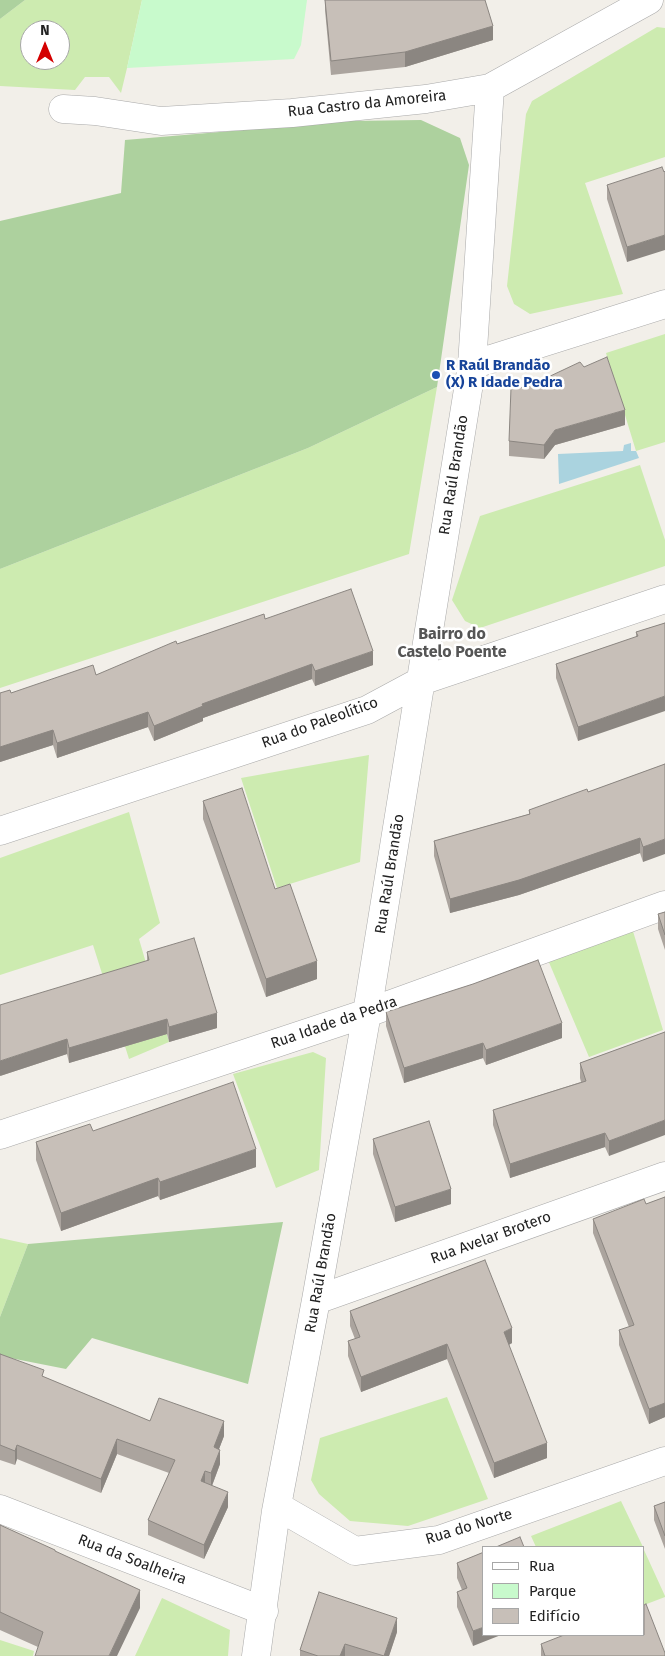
<!DOCTYPE html>
<html>
<head>
<meta charset="utf-8">
<style>
  body { margin:0 }
  #map { position:relative; width:665px; height:1656px; overflow:hidden; background:#f2efe9; font-family:"Fira Sans",sans-serif }
  canvas { display:block }
  .legend { position:absolute; left:482px; top:1546px; width:162px; height:90px; box-sizing:border-box; background:#fff; border:1px solid #a7a7a7; margin:0; padding:6px 9px; list-style:none; font-size:15px; color:#222 }
  .legend li { display:flex; align-items:center; gap:10px; height:25px }
  .legend b { width:25px; border:1px solid #a7a7a7 }
  .north { position:absolute; left:20px; top:20px; width:50px; height:50px; box-sizing:border-box; background:#fff; border:1px solid #a7a7a7; border-radius:50%; rotate:0deg; font-size:14px; font-weight:700; line-height:20px; text-align:center; color:#222 }
  .north::after { content:''; display:block; margin:auto; width:18px; height:22px; background:#d40000; clip-path:polygon(50% 0,100% 100%,50% 72%,0 100%) }
</style>
</head>
<body>
<div id="map">
<canvas width="665" height="1656"></canvas>
<ul class="legend">
<li><b style="height:6px;background:#fff"></b>Rua</li>
<li><b style="height:14px;background:#c8facc"></b>Parque</li>
<li><b style="height:14px;background:#c7bfb8"></b>Edifício</li>
</ul>
<div class="north">N</div>
</div>
<script>
const context = document.querySelector('canvas').getContext('2d');
context.lineJoin = 'round';
function fillPath(path, color) {
  context.fillStyle = color;
  context.fill(path, 'evenodd');
}
function toPath(rows) {
  const path = new Path2D();
  for (const r of rows) {
    path.moveTo(r[0], r[1]);
    for (let i = 2; i < r.length; i += 2) path.lineTo(r[i], r[i + 1]);
  }
  return path;
}
function trace(path, color, width, dash) {
  context.strokeStyle = color;
  context.lineWidth = width;
  context.lineCap = dash ? 'butt' : 'round';
  context.setLineDash(dash || []);
  context.stroke(path);
}
function write(font, color, halo, rows, align = 'center') {
  context.font = font + ' "Fira Sans",sans-serif';
  context.lineWidth = 5;
  context.setLineDash([]);
  context.textBaseline = 'middle';
  context.strokeStyle = halo;
  context.fillStyle = color;
  for (const [text, x, y, turn = 0] of rows) {
    context.save();
    context.translate(x, y);
    context.rotate((+turn || 0) * Math.PI / 180);
    context.textAlign = isNaN(turn) ? turn : align;
    if (halo) context.strokeText(text, 0, 0);
    context.fillText(text, 0, 0);
    context.restore();
  }
}
fillPath(toPath([
  [25,0,142,0,127,68,121,93,109,77,85,77,75,90,0,86,0,19],
  [30,30,60,30,60,60,30,60],
  [657,27,665,28,665,157,585,183,623,294,530,314,514,304,507,286,526,114,532,101],
  [665,334,665,442,636,451,606,353],
  [437,387,409,554,0,688,0,569,308,448],
  [640,465,665,540,665,566,480,628,465,621,452,600,480,516],
  [369,755,360,862,277,888,241,778],
  [129,812,160,923,139,939,169,1042,129,1059,93,945,0,975,0,858],
  [632,928,663,1030,589,1057,548,960],
  [313,1052,326,1058,319,1170,276,1188,233,1074],
  [0,1238,28,1244,0,1317],
  [447,1397,488,1499,408,1526,350,1521,319,1494,311,1480,320,1438],
  [621,1501,643,1547,536,1547,531,1536],
  [644,1550,665,1596,665,1597,644,1605],
  [162,1598,230,1630,228,1656,135,1656],
  [0,1640,34,1651,33,1656,0,1656]
]), '#cdebb0');
fillPath(toPath([
  [0,0,25,0,0,19],
  [421,120,460,138,469,165,437,387,308,448,0,569,0,221,121,193,125,140,350,121],
  [283,1222,248,1384,92,1338,66,1369,0,1356,0,1317,28,1244]
]), '#add19e');
fillPath(toPath([
  [142,0,307,0,301,45,294,59,127,68]
]), '#c8facc');
fillPath(toPath([
  [631,443,631,451,636,451,639,458,559,484,558,454,623,451,624,445]
]), '#aad3df');
const minor = toPath([
  [63,109,95,111,161,121,292,113,426,99,490,88,649,0],
  [472,365,665,304],
  [0,831,367,710,421,681,665,599],
  [0,1135,367,1013,665,905],
  [316,1300,665,1176],
  [277,1506,355,1551,439,1540,665,1461],
  [0,1509,264,1611],
  [256,1656,276,1511,316,1300,367,1013,472,365,490,88]
]);
trace(minor, '#a9a9a9', 29);
trace(minor, '#fff', 28);
fillPath(toPath([
  [325,0,485,0,493,40,405,67,331,75,325,10],
  [664,172,627,262,607,199,607,185],
  [625,425,555,445,544,459,509,456,509,441],
  [265,619,373,665,315,686,312,679,203,718,203,721,154,741,148,727,57,758,53,745,0,762,0,693,11,693,96,675,177,644],
  [665,623,578,741,556,678,556,664,636,637,636,632],
  [665,764,643,862,640,853,519,895,450,913,434,856,434,841,529,814,529,810,588,792],
  [203,801,317,979,266,997,203,819],
  [665,912,665,950,658,929,658,914],
  [147,952,217,1028,169,1042,167,1034,69,1063,67,1054,0,1076,147,961],
  [386,1012,562,1038,486,1065,483,1058,404,1083,386,1026],
  [665,1032,609,1156,605,1147,510,1178,493,1125,493,1110,581,1082,580,1078,580,1063],
  [93,1131,256,1167,160,1200,158,1196,61,1231,36,1160,36,1142],
  [373,1139,451,1204,395,1222,373,1154],
  [665,1197,665,1417,649,1424,619,1345,619,1330,629,1327,593,1233,593,1219,646,1204],
  [350,1311,512,1343,509,1345,547,1458,494,1478,447,1359,361,1392,348,1356,348,1341,355,1339,350,1326],
  [0,1354,44,1377,150,1421,224,1436,219,1449,220,1464,212,1486,228,1507,204,1559,148,1535,148,1520,169,1473,117,1454,101,1493,17,1459,15,1465,0,1460],
  [665,1502,665,1549,654,1520,654,1506],
  [0,1525,55,1551,140,1608,38,1647,0,1630],
  [484,1552,473,1646,457,1607,457,1592,462,1590,457,1578,457,1563],
  [397,1632,389,1656,300,1656,300,1650],
  [541,1644,665,1656,541,1656]
]), '#aba49e');
fillPath(toPath([
  [493,26,493,40,405,67,405,52],
  [665,235,665,250,627,262,627,247],
  [625,410,625,425,555,445,544,459,544,445,555,430],
  [373,651,373,665,315,686,315,671],
  [312,664,312,679,203,718,203,721,154,741,154,726,202,704],
  [665,696,665,711,578,741,578,727],
  [148,712,148,727,57,758,57,743],
  [53,730,53,745,0,762,0,747],
  [640,838,640,853,519,895,450,913,450,899],
  [665,839,665,854,643,862,643,847],
  [317,961,317,979,266,997,266,979],
  [217,1013,217,1028,169,1042,169,1027],
  [167,1019,167,1034,69,1063,69,1048],
  [562,1023,562,1038,486,1065,486,1050],
  [67,1039,67,1054,0,1076,0,1061],
  [483,1043,483,1058,404,1083,404,1068],
  [665,1120,665,1135,609,1156,609,1141],
  [605,1133,605,1147,510,1178,510,1164],
  [256,1149,256,1167,160,1200,160,1182],
  [158,1178,158,1196,61,1231,61,1213],
  [451,1189,451,1204,395,1222,395,1207],
  [512,1328,512,1343,504,1347,504,1332],
  [447,1344,447,1359,361,1392,361,1377],
  [665,1403,665,1417,649,1424,649,1409],
  [224,1421,224,1436,214,1462,214,1447],
  [117,1439,117,1454,101,1493,101,1479],
  [547,1443,547,1458,494,1478,494,1463],
  [17,1445,17,1459,15,1465,15,1451],
  [220,1450,220,1464,211,1488,211,1473],
  [205,1471,205,1486,201,1481],
  [228,1492,228,1507,204,1559,204,1545],
  [140,1590,140,1608,117,1656,109,1656],
  [397,1618,397,1632,389,1656,384,1656],
  [484,1627,484,1635,501,1635,473,1646,473,1631],
  [345,1644,345,1656,340,1656]
]), '#8b8681');
const building = toPath([
  [325,0,485,0,493,26,405,52,331,61,325,0],
  [662,167,664,172,665,171,665,235,627,247,607,185,662,167],
  [607,357,625,410,555,430,544,445,509,441,511,388,527,387,580,362,584,367,607,357],
  [351,589,373,651,315,671,312,664,202,704,203,706,154,726,148,712,57,743,53,730,0,747,0,693,10,690,11,693,93,665,96,675,176,641,177,644,264,614,265,619,351,589],
  [665,623,665,696,578,727,556,664,638,636,636,632,665,623],
  [665,764,665,839,643,847,640,838,519,880,450,899,434,841,530,814,529,810,587,789,588,792,665,764],
  [242,788,275,889,290,884,317,961,266,979,203,801,242,788],
  [665,912,665,935,658,914,665,912],
  [194,938,217,1013,169,1027,167,1019,69,1048,67,1039,0,1061,0,1005,149,960,147,952,194,938],
  [538,960,562,1023,486,1050,483,1043,404,1068,386,1012,473,984,538,960],
  [665,1032,665,1120,609,1141,605,1133,510,1164,493,1110,586,1081,580,1063,665,1032],
  [233,1082,256,1149,160,1182,158,1178,61,1213,36,1142,90,1124,93,1131,233,1082],
  [429,1121,451,1189,395,1207,373,1139,429,1121],
  [665,1197,665,1403,649,1409,619,1330,634,1325,593,1219,644,1199,646,1204,665,1197],
  [485,1260,512,1328,504,1332,547,1443,494,1463,447,1344,361,1377,348,1341,360,1337,350,1311,485,1260],
  [0,1354,44,1370,42,1376,150,1421,159,1398,224,1421,214,1447,220,1450,211,1473,205,1471,201,1481,228,1492,204,1545,148,1520,175,1460,117,1439,101,1479,17,1445,15,1451,0,1445,0,1354],
  [665,1502,665,1536,654,1506,665,1502],
  [0,1525,55,1550,55,1551,140,1590,109,1656,35,1656,43,1632,0,1612,0,1525],
  [520,1537,524,1547,496,1547,520,1537],
  [484,1552,484,1627,473,1631,457,1592,467,1588,457,1563,484,1552],
  [319,1592,397,1618,384,1656,345,1644,340,1656,318,1656,300,1650,319,1592],
  [646,1604,665,1653,665,1656,545,1656,541,1644,564,1635,644,1635,644,1605,646,1604]
]);
fillPath(building, '#c7bfb8');
trace(building, '#8b8681', 1);
for (const [x, y, r, color] of [
  [436,375,5,"#1a4fb4"]
]) {
  const dot = new Path2D();
  dot.arc(x, y, r, 0, 2 * Math.PI);
  context.fillStyle = color;
  context.fill(dot);
  trace(dot, '#fff', 2);
}
write('15px', '#222', '#fff', [
  ["Rua Castro da Amoreira",367,104,-6],
  ["Rua Raúl Brandão",454,475,-81],
  ["Rua do Paleolítico",320,723,-20],
  ["Rua Raúl Brandão",390,874,-81],
  ["Rua Idade da Pedra",334,1023,-19],
  ["Rua Avelar Brotero",491,1238,-20],
  ["Rua Raúl Brandão",321,1273,-80],
  ["Rua do Norte",469,1527,-17],
  ["Rua da Soalheira",132,1560,21]
]);
write('bold 15px', '#164399', '#fff', [
  ["R Raúl Brandão",446,366],
  ["(X) R Idade Pedra",446,383]
], 'left');
write('bold 16px', '#555', '#fff', [
  ["Bairro do",452,635],
  ["Castelo Poente",452,653]
]);
</script>
</body>
</html>
